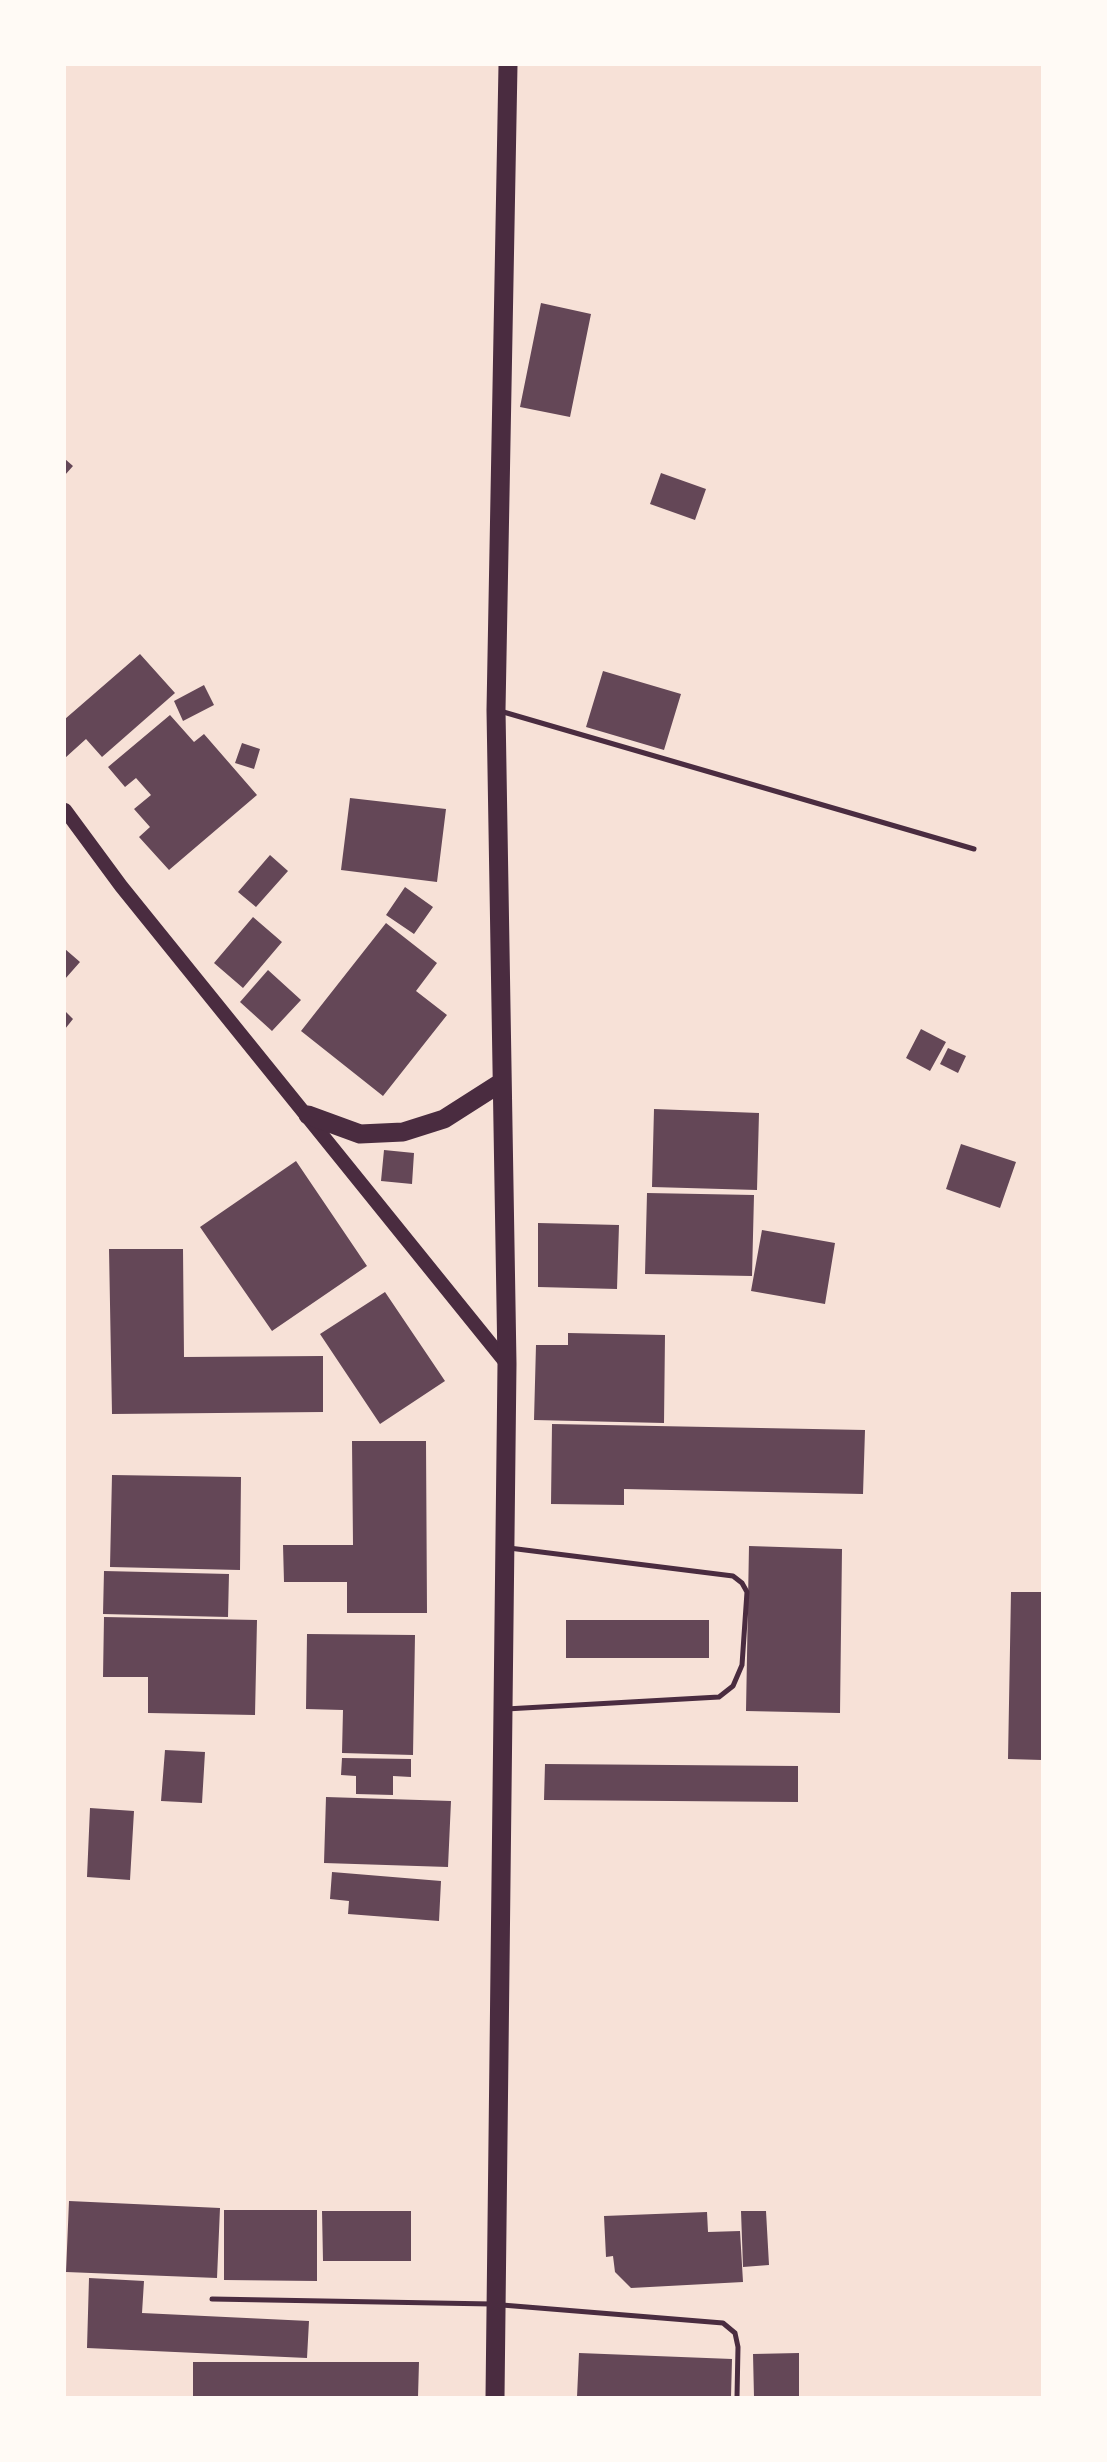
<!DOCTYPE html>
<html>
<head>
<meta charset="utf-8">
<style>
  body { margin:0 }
  #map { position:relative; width:1107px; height:2462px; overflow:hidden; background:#f7e1d7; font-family:Helvetica,sans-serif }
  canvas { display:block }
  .frame { position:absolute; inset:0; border:66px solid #fffaf5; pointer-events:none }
</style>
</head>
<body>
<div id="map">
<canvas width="1107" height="2462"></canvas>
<div class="frame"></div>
</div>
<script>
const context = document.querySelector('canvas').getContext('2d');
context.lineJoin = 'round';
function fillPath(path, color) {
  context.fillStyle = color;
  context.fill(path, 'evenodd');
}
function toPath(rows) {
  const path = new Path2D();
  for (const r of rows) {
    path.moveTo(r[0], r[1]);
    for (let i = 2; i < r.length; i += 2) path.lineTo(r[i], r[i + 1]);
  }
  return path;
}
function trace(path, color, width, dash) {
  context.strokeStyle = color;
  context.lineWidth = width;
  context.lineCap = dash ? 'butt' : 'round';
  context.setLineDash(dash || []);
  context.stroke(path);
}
fillPath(toPath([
  [541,303,591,314,570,417,520,407],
  [65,459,73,466,65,475],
  [661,473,706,489,695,520,650,504],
  [140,654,175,693,102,757,86,739,65,758,65,719],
  [603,671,681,694,664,750,586,727],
  [204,685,214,705,183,721,174,701],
  [170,715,194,742,204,734,257,795,169,870,139,837,150,827,134,809,151,795,136,778,125,787,108,767],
  [242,743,260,749,254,769,235,763],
  [350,798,446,809,437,882,341,870],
  [270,855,288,871,256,907,238,892],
  [405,887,433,907,414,934,386,915],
  [253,917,282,942,243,988,214,963],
  [386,923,437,963,416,991,447,1015,383,1096,301,1031],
  [65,949,80,962,65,979],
  [268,970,301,1000,272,1031,240,1002],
  [65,1011,73,1019,65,1029],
  [921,1029,946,1042,930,1071,906,1058],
  [948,1048,966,1056,958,1073,940,1064],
  [654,1109,759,1113,757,1190,652,1187],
  [961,1144,1016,1162,1000,1208,946,1189],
  [384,1150,414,1153,412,1184,381,1181],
  [296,1161,367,1266,272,1331,200,1227],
  [647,1193,754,1195,752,1276,645,1274],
  [538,1223,619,1225,617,1289,538,1287],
  [762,1230,835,1243,825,1304,751,1291],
  [109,1249,183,1249,184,1357,323,1356,323,1412,112,1414],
  [385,1292,445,1381,380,1424,320,1334],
  [568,1333,665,1335,664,1423,534,1420,536,1345,568,1345],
  [552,1424,865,1430,863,1494,624,1489,624,1505,551,1504],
  [352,1441,426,1441,427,1613,347,1613,347,1582,284,1582,283,1545,353,1545],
  [112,1475,241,1477,240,1570,110,1567],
  [749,1546,842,1549,840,1713,746,1711],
  [104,1571,229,1574,228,1617,103,1614],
  [1011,1592,1042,1592,1042,1760,1008,1759],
  [104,1617,257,1620,255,1715,148,1713,148,1677,103,1677],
  [566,1620,709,1620,709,1658,566,1658],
  [307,1634,415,1635,413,1755,342,1753,343,1710,306,1709],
  [165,1750,205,1752,202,1803,161,1801],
  [342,1758,411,1759,411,1777,393,1776,393,1795,356,1794,356,1776,341,1775],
  [545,1764,798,1766,798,1802,544,1800],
  [326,1797,451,1801,448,1867,324,1863],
  [90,1808,134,1811,130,1880,87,1877],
  [332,1872,441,1881,439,1921,348,1914,349,1901,330,1899],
  [69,2201,220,2208,217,2278,66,2272],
  [224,2210,317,2210,317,2281,224,2280],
  [322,2211,411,2211,411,2261,323,2261],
  [741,2211,766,2211,769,2265,743,2267],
  [707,2212,708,2232,740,2231,743,2282,631,2288,615,2272,613,2256,606,2257,604,2216],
  [89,2278,144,2281,142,2313,309,2321,307,2358,87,2348],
  [579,2353,732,2359,731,2397,577,2397],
  [799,2353,799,2397,754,2397,753,2354],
  [193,2362,419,2362,418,2397,193,2397]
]), '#644757');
trace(toPath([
  [500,711,974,849],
  [506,1709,719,1697,733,1686,742,1665,747,1592,742,1583,733,1576,509,1548],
  [212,2299,492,2304],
  [502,2305,723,2323,735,2333,738,2347,737,2397]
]), '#4a2c40', 5);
trace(toPath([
  [65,810,121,886,507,1364]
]), '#4a2c40', 14);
trace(toPath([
  [308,1115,360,1134,403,1132,444,1119,502,1082],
  [495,2397,507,1364,496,710,508,65]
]), '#4a2c40', 19);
</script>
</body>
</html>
